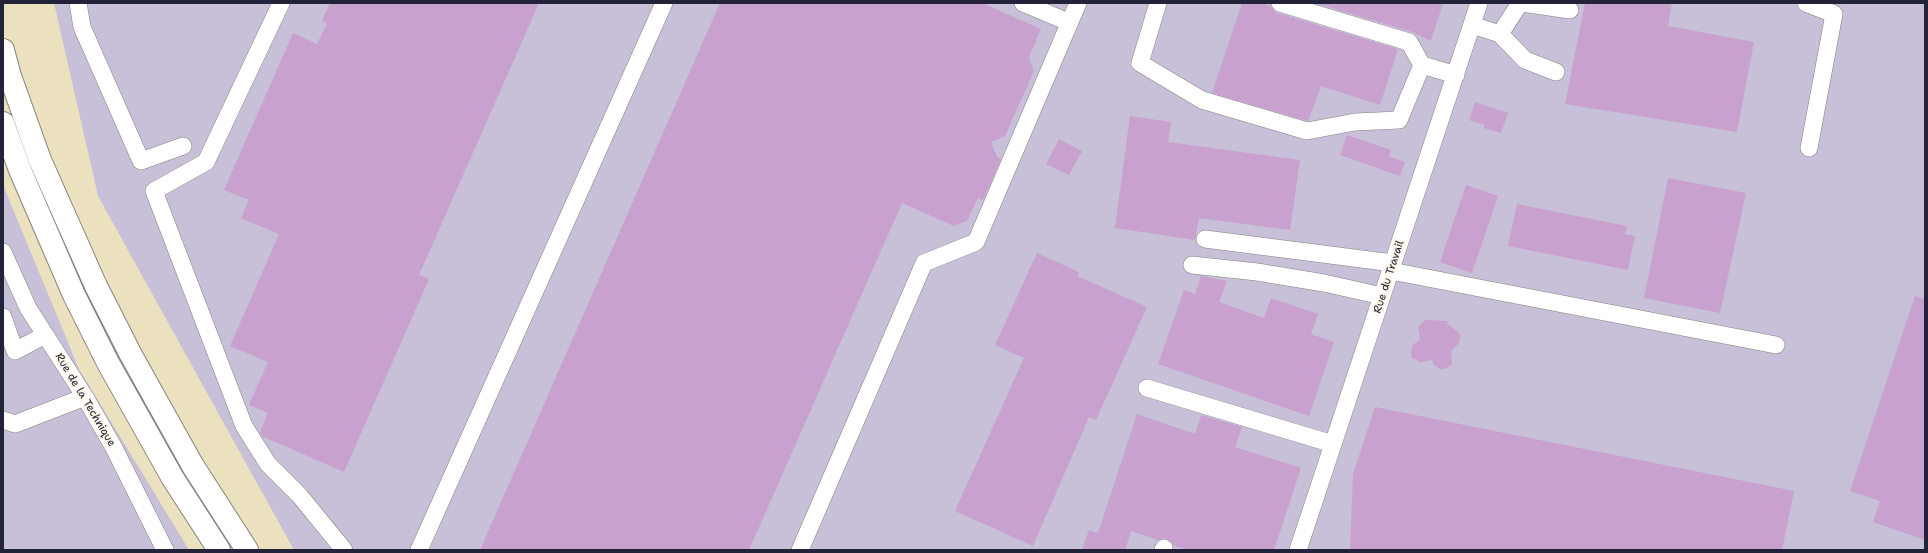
<!DOCTYPE html>
<html>
<head>
<meta charset="utf-8">
<style>
  body { margin:0 }
  #map { position:relative; width:1928px; height:553px; overflow:hidden; background:#ece1bf; font-family:"Shantell Sans",sans-serif }
  canvas { display:block }
  .frame { position:absolute; inset:0; border:4px solid #22223b; pointer-events:none }
</style>
</head>
<body>
<div id="map">
<canvas width="1928" height="553"></canvas>
<div class="frame"></div>
</div>
<script>
const context = document.querySelector('canvas').getContext('2d');
context.lineJoin = 'round';
function fillPath(path, color) {
  context.fillStyle = color;
  context.fill(path, 'evenodd');
}
function toPath(rows) {
  const path = new Path2D();
  for (const r of rows) {
    path.moveTo(r[0], r[1]);
    for (let i = 2; i < r.length; i += 2) path.lineTo(r[i], r[i + 1]);
  }
  return path;
}
function trace(path, color, width, dash) {
  context.strokeStyle = color;
  context.lineWidth = width;
  context.lineCap = dash ? 'butt' : 'round';
  context.setLineDash(dash || []);
  context.stroke(path);
}
function write(font, color, halo, rows, align = 'center') {
  context.font = font + ' "Shantell Sans",sans-serif';
  context.lineWidth = 3.5;
  context.setLineDash([]);
  context.textBaseline = 'middle';
  context.strokeStyle = halo;
  context.fillStyle = color;
  for (const [text, x, y, turn = 0] of rows) {
    context.save();
    context.translate(x, y);
    context.rotate((+turn || 0) * Math.PI / 180);
    context.textAlign = isNaN(turn) ? turn : align;
    if (halo) context.strokeText(text, 0, 0);
    context.fillText(text, 0, 0);
    context.restore();
  }
}
fillPath(toPath([
  [54,3,1925,3,1925,550,294,550,98,196],
  [3,185,79,369,189,550,3,550]
]), '#c8bfd8');
fillPath(toPath([
  [330,3,539,3,419,275,429,279,344,472,262,436,260,432,268,413,249,405,268,362,230,346,279,234,241,218,249,200,224,190,293,33,317,44,327,23,322,21],
  [720,3,982,3,1041,29,1029,57,1034,71,1005,136,991,142,997,157,1001,159,983,200,978,198,967,221,954,226,902,203,749,550,480,550],
  [1242,3,1263,3,1270,6,1277,13,1398,49,1380,105,1321,86,1308,121,1212,93],
  [1315,3,1443,3,1431,41,1412,32],
  [1585,3,1672,3,1668,26,1754,42,1737,132,1565,104],
  [1475,102,1508,113,1501,133,1484,128,1484,125,1469,120],
  [1130,116,1171,122,1168,142,1300,160,1290,230,1199,218,1195,240,1115,228],
  [1347,135,1391,150,1389,156,1405,162,1400,176,1340,155],
  [1059,139,1082,151,1069,175,1046,164],
  [1668,178,1746,193,1720,313,1644,298],
  [1466,185,1498,196,1472,273,1440,262],
  [1517,204,1627,226,1625,234,1635,236,1628,270,1508,246],
  [1037,253,1079,272,1077,276,1147,307,1096,420,1089,417,1033,546,955,511,1024,358,995,345],
  [1201,276,1227,281,1219,302,1264,318,1271,298,1318,314,1311,334,1334,342,1309,416,1158,364,1184,290,1195,294],
  [1915,296,1925,299,1925,540,1873,522,1880,501,1850,491],
  [1425,320,1448,321,1447,324,1457,331,1460,335,1459,343,1451,351,1452,364,1445,369,1440,369,1434,365,1432,360,1420,362,1412,358,1411,352,1412,346,1420,339,1418,327],
  [1375,407,1794,491,1782,550,1350,550,1353,474],
  [1137,414,1195,434,1201,415,1242,427,1235,447,1301,468,1274,550,1187,550,1173,545,1168,539,1163,538,1158,540,1131,531,1125,550,1082,550,1089,530,1098,533]
]), '#c8a1cf');
const minor = toPath([
  [78,3,82,27,141,161,183,146],
  [281,3,206,162,154,191,244,426,268,464,300,496,344,550],
  [1023,3,1068,22],
  [1158,3,1140,63,1202,100,1307,131,1355,122,1399,120,1422,65],
  [1280,3,1409,42,1422,65,1456,75],
  [1522,3,1570,10],
  [1806,3,1834,14,1809,148],
  [1472,25,1500,34,1525,60,1556,72],
  [1500,34,1520,3],
  [1205,239,1393,263],
  [3,252,28,308,85,397,114,448,165,550],
  [1192,265,1257,272,1324,283,1382,296],
  [1391,271,1776,345],
  [3,317,15,351,45,335],
  [1147,388,1333,444],
  [3,420,15,424,85,397],
  [419,550,664,3],
  [800,550,924,263,976,242,1078,3],
  [1163,550,1164,548],
  [1298,550,1479,3]
]);
const highway = toPath([
  [3,50,10,76,40,160,96,286,131,355,193,466,247,550],
  [3,123,20,170,74,295,108,363,172,477,219,550]
]);
trace(minor, '#87827d', 18);
trace(highway, '#87827d', 24);
trace(minor, '#fff', 17);
trace(highway, '#fff', 22);
write('11px', '#22223b', '#fcf5e5', [
  ["Rue du Travail",1389,277,-72],
  ["Rue de la Technique",85,400,59]
]);
</script>
</body>
</html>
